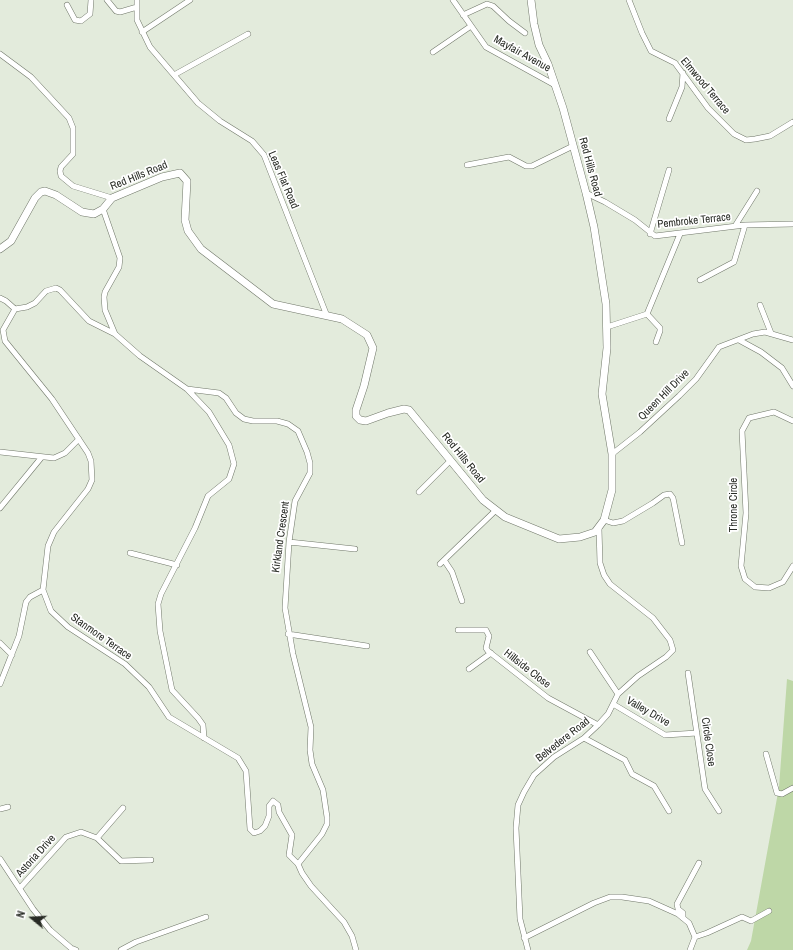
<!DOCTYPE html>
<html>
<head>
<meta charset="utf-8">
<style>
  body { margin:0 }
  #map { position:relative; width:793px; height:950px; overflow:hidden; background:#e3ebdc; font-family:"Archivo Narrow",sans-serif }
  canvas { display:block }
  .north { position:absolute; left:12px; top:898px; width:40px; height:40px; -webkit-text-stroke:3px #fff; paint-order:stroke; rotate:288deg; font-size:11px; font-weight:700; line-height:16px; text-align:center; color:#282b25 }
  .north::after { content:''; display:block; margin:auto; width:14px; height:18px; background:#282b25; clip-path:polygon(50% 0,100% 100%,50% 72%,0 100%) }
</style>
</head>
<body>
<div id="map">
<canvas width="793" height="950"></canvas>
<div class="north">N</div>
</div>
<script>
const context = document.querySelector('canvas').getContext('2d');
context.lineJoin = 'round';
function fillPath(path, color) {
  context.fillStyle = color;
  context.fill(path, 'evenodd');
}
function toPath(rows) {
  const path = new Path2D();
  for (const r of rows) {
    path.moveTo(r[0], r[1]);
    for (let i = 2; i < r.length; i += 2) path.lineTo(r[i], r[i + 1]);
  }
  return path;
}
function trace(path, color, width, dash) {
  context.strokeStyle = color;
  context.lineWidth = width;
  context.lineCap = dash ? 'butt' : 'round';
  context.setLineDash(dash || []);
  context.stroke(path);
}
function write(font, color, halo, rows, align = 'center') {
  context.font = font + ' "Archivo Narrow",sans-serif';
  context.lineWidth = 3.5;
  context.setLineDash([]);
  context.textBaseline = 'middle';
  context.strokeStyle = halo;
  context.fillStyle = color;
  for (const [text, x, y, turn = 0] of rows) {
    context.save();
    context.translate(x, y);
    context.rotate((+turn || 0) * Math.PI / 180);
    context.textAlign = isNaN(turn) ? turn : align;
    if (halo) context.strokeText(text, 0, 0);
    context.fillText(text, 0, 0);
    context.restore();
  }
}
fillPath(toPath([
  [787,679,793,681,793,950,747,950,751,941,779,787]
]), '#bed7a7');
const minor = toPath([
  [107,0,116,11,120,12,137,7],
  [137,0,137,20,150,47,198,103,220,121,252,141,264,155,327,316],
  [453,0,486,47,555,85],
  [629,0,642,33,651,51,675,63,708,108,734,134,746,140,755,139,770,136,793,122],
  [67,5,75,20,81,21,90,14,91,0],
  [463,15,487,4,493,6,509,21,525,33],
  [142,32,190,0],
  [433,52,471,26],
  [0,54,31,77,69,118,73,128,73,154,61,167,60,171,61,176,73,186,112,198],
  [174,75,248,34],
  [669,119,682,87,683,73],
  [467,165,509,157,526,166,532,166,573,146],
  [586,193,605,202,635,220,655,236,745,225,793,224],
  [103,209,120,258,119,267,105,292,104,297,105,310,115,334,140,356,187,389,209,412,229,445,234,464,229,479,208,496,195,528,161,594,158,604,160,631,172,690,198,718,203,725,204,738],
  [735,226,757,191],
  [650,234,669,170],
  [700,280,734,262,745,225],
  [0,298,6,301,15,309],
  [760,305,771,333],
  [15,309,3,330,5,341,52,399,88,453,91,461,92,480,88,489,54,532,48,546,43,590,51,611,68,627,125,664,149,687,169,717,238,758,246,771,250,829,254,833,260,831,265,826,269,816,269,806,273,801,278,805,279,812,292,835,289,855,298,864],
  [15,309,27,307,35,303,46,291,56,288,60,290,89,321,115,334],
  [647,314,660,328,660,331,656,342],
  [607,327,647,314,680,234],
  [739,340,761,352,782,368,793,386],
  [187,389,219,393,226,398,236,413,244,419,253,421,277,421,288,424,298,431,307,452,310,463,310,473,295,501,289,542,285,608,293,654,311,727,310,750,312,764,323,790,327,817,327,824,322,834,298,864,302,873,311,886,344,922,352,936,356,950],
  [793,421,774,412,749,418,742,431,746,513,741,566,745,579,755,587,769,588,783,582,793,566],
  [0,452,54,458,65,453,79,439],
  [612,454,640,432,679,396,696,379,719,347,753,334,765,332,793,340],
  [419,492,450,461],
  [0,508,41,458],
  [604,520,613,523,623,521,653,503,664,495,670,494,673,498,682,543],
  [289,542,355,549],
  [130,553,177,565],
  [444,560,452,572,462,601],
  [440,564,495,511],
  [458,630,486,630,489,636,486,648,488,651,548,698,598,725],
  [288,634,367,646],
  [0,643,12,655],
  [590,652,618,694],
  [469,669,491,653],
  [688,673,705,789,719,811],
  [0,684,19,636,26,602,30,597,43,590],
  [613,704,665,735,697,733],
  [584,738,625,760,632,774,654,786,669,811],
  [766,754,777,793,782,794,793,788],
  [0,809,8,807],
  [97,838,123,808],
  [0,859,33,909,50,930,71,948,76,950],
  [20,888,66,837,81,832,97,838,121,861,151,860],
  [683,918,683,913,678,909,677,904,699,863],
  [695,937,707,933,742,917,751,921,769,911],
  [524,938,594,903,610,897,622,897,649,901,678,914,689,923,695,937,690,950],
  [121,950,136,942,206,917],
  [528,950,520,919,516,828,518,805,524,792,534,775,554,757,584,738,598,725,608,714,618,694,638,676,666,657,673,650,670,640,653,618,610,584,604,575,600,563,599,529]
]);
const secondary = toPath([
  [0,249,11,241,35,198,41,192,45,191,56,195,82,212,94,214,103,209,112,198,162,177,180,173,187,181,185,220,188,231,201,249,273,304,342,319,367,335,373,348,364,386,356,410,356,416,360,420,366,421,388,413,404,409,409,410,483,500,505,517,559,539,580,537,595,532,604,520,612,490,612,454,602,394,607,348,606,304,594,227,586,193,563,108,548,64,539,45,534,24,531,0]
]);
trace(minor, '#707769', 6);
trace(secondary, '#707769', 8);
trace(minor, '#fff', 5);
trace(secondary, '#fff', 7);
write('11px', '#282b25', '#fff', [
  ["Mayfair Avenue",522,54,29],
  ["Elmwood Terrace",705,86,50],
  ["Red Hills Road",590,167,75],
  ["Red Hills Road",139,176,-22],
  ["Leas Flat Road",283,180,67],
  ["Pembroke Terrace",694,221,-6],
  ["Queen Hill Drive",664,395,-45],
  ["Red Hills Road",463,458,51],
  ["Throne Circle",734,505,-90],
  ["Kirkland Crescent",281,537,-82],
  ["Stanmore Terrace",101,637,35],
  ["Hillside Close",527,669,38],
  ["Valley Drive",648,712,30],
  ["Belvedere Road",563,740,-38],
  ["Circle Close",708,742,82],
  ["Astoria Drive",36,856,-48]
]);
</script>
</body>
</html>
